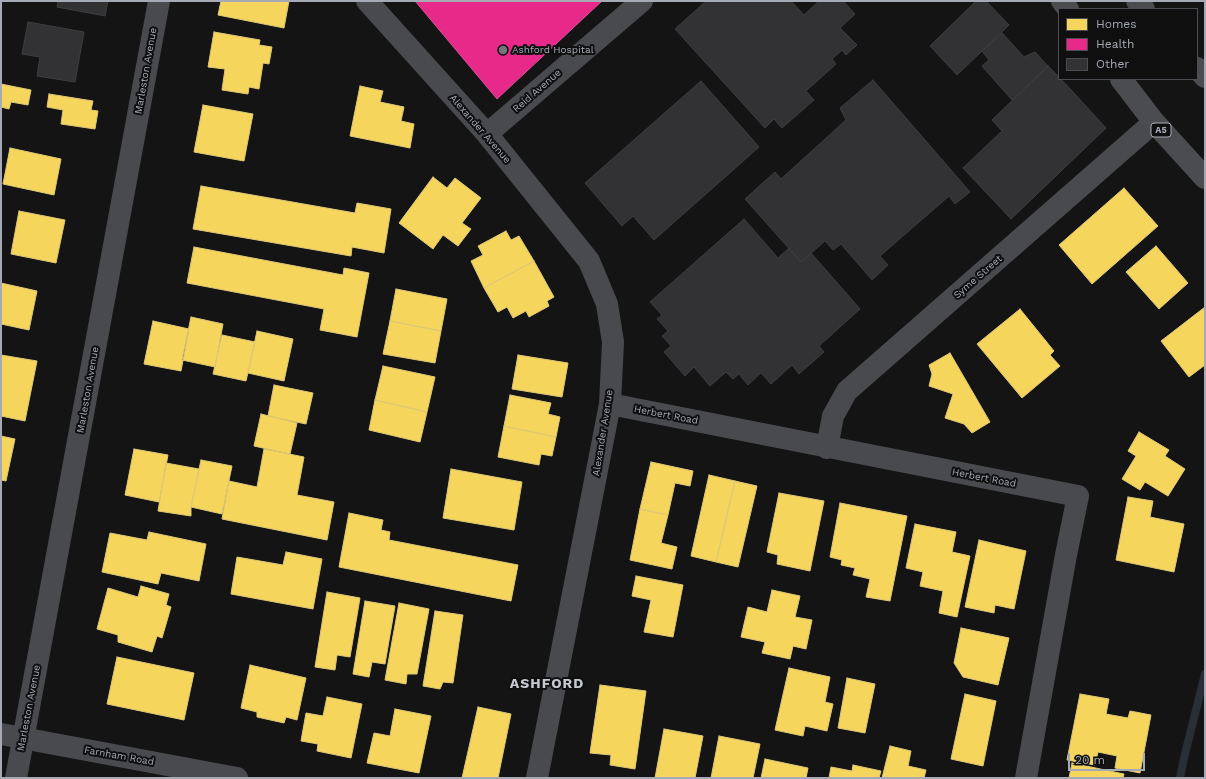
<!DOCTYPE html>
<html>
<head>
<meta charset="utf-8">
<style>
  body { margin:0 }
  #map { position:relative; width:1206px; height:779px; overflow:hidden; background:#141415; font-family:"Work Sans",sans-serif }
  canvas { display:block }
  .frame { position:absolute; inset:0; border:2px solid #a6aab5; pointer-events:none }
  .legend { position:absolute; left:1058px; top:8px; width:140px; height:72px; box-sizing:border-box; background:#0f0f10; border:1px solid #4b4d52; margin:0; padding:5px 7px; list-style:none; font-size:12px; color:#a6aab5 }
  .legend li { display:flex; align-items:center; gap:8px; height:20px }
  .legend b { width:20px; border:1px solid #4b4d52 }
  .scale { position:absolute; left:1068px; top:753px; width:77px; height:18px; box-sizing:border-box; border:2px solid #a6aab5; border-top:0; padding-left:5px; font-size:12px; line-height:14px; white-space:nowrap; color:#a6aab5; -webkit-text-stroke:3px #0f0f10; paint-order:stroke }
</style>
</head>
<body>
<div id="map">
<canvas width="1206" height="779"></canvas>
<div class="frame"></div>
<ul class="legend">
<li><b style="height:11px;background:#f6d55c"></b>Homes</li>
<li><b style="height:11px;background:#e7298a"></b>Health</li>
<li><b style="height:11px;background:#323234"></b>Other</li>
</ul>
<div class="scale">20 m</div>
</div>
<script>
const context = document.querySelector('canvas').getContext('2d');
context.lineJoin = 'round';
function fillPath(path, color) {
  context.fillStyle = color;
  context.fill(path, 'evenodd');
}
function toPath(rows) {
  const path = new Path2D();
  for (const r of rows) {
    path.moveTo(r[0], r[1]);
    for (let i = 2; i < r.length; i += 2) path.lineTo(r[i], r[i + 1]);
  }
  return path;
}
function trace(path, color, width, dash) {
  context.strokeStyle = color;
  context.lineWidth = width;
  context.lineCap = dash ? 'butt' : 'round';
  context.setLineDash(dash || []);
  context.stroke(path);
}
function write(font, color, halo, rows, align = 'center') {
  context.font = font + ' "Work Sans",sans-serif';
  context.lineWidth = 4;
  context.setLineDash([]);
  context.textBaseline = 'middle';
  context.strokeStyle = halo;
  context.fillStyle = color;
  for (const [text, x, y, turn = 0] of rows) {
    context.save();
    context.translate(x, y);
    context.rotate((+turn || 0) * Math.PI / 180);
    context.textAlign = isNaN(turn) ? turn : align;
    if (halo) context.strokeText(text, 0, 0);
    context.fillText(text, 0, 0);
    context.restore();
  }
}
const homes = toPath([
  [221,1,289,1,284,28,218,15,221,1],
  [214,32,260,40,259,45,272,47,269,64,263,63,259,89,249,87,248,94,222,90,225,69,208,67,214,32],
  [1,84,31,90,28,105,11,102,9,109,1,107,1,84],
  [360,86,383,91,380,102,404,107,401,121,414,124,410,148,350,136,360,86],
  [49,94,93,101,91,110,98,111,95,129,61,124,63,110,47,107,49,94],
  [203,105,253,114,244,161,194,152,203,105],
  [10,148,61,159,54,195,3,184,10,148],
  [433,177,447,188,455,178,481,198,462,223,471,229,458,246,443,235,433,249,399,223,433,177],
  [201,186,355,213,357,203,391,209,384,253,352,247,351,256,193,229,201,186],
  [1124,188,1158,226,1092,284,1059,245,1124,188],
  [19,211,65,220,56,263,11,254,19,211],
  [506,231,511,240,519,236,534,261,484,288,471,261,483,255,478,246,506,231],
  [1156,246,1188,283,1159,309,1126,272,1156,246],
  [194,247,343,275,344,268,369,273,357,337,320,330,324,309,187,283,194,247],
  [534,261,554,297,547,301,549,306,529,317,526,311,513,318,507,307,498,312,484,288,534,261],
  [1,283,37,291,29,330,1,324,1,283],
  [396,289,447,299,441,331,390,321,396,289],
  [1205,307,1205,365,1189,377,1161,341,1205,307],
  [1020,309,1054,351,1050,355,1060,366,1022,398,977,344,1020,309],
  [191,317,223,324,215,367,182,360,191,317],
  [153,321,189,329,181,371,144,364,153,321],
  [390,321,441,331,435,363,383,354,390,321],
  [257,331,293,339,284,381,248,373,257,331],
  [222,335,255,342,246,381,213,374,222,335],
  [950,353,990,422,972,433,964,424,945,418,953,394,929,386,932,374,929,365,950,353],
  [1,355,37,361,25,421,1,416,1,355],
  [518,355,568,363,562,397,512,389,518,355],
  [383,366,435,377,427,412,375,400,383,366],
  [274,385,313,393,306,424,268,416,274,385],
  [510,395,551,403,548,414,560,417,556,437,504,426,510,395],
  [375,400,427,412,420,442,369,430,375,400],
  [261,414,297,423,290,454,254,446,261,414],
  [504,426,556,437,552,456,541,454,539,465,498,457,504,426],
  [1139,432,1169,450,1165,456,1185,469,1168,496,1145,482,1140,490,1122,479,1136,456,1128,451,1139,432],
  [1,436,15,439,6,481,1,480,1,436],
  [134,449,168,455,159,502,125,495,134,449],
  [264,449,304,457,297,495,334,502,327,540,222,519,229,481,257,487,264,449],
  [201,460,232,466,222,514,191,507,201,460],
  [651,462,693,471,690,486,675,483,668,515,640,509,651,462],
  [166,463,199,469,191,507,191,516,158,511,166,463],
  [451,469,522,482,514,530,443,518,451,469],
  [709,475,735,481,716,562,691,556,709,475],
  [735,481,757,486,738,567,716,562,735,481],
  [779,493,824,501,810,571,777,564,778,555,767,552,779,493],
  [1128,497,1153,501,1150,517,1184,524,1174,572,1116,560,1128,497],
  [840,503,907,516,890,601,866,597,870,579,853,575,855,568,841,565,842,560,830,557,840,503],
  [640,509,668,515,661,543,677,547,672,569,630,560,640,509],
  [349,513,383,520,381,530,390,532,389,540,518,565,511,601,339,567,349,513],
  [915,524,956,532,952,552,970,556,957,617,939,613,943,591,920,586,923,572,906,568,915,524],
  [149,532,206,544,199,581,161,573,158,584,102,572,110,533,147,540,149,532],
  [979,540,1026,551,1014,609,995,605,994,613,965,607,979,540],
  [286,552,322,559,313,609,231,594,237,557,283,565,286,552],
  [636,576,683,585,673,637,644,632,651,600,632,596,636,576],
  [141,586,169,594,166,605,171,607,162,638,157,636,152,652,118,642,118,635,97,629,108,588,138,597,141,586],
  [772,590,800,596,795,617,812,620,806,649,793,646,790,659,762,653,765,642,741,637,748,607,767,612,772,590],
  [327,592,360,598,350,657,337,655,335,670,315,667,327,592],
  [365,601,395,606,385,664,372,662,369,677,353,674,365,601],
  [399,603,429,609,417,674,407,674,406,684,385,680,399,603],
  [435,611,463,615,453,683,443,682,440,689,423,686,435,611],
  [961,628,1009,638,998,685,963,677,954,663,961,628],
  [117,657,194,673,184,720,107,704,117,657],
  [250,665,306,678,297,720,286,717,284,723,257,717,257,712,241,708,250,665],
  [789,668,830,677,825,702,833,704,827,731,805,726,803,736,775,730,789,668],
  [847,678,875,684,865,733,838,728,847,678],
  [600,685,646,691,635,769,610,765,611,755,590,753,600,685],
  [965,694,996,701,983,766,951,759,965,694],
  [1080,694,1109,699,1106,714,1128,718,1130,711,1151,715,1140,773,1115,768,1117,756,1098,752,1095,765,1067,760,1080,694],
  [327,697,362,704,351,758,317,751,318,744,301,741,306,713,323,716,327,697],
  [478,707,511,714,498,778,462,778,478,707],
  [395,709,431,716,419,773,367,763,374,733,390,736,395,709],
  [664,729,703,736,695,778,655,778,664,729],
  [719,736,760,744,753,778,711,778,719,736],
  [890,746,911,751,908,766,926,770,924,778,882,778,890,746],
  [765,759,808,768,806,778,761,778,765,759],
  [1072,763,1124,774,1123,778,1069,778,1072,763],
  [853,765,881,771,879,778,829,778,831,767,852,771,853,765]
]);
fillPath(homes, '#f6d55c');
trace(homes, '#dec877', 1);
const health = toPath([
  [415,1,602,1,497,99,415,1]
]);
fillPath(health, '#e7298a');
trace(health, '#d45097', 1);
trace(toPath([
  [1180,778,1184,758,1205,674]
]), '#282f36', 8);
const building = toPath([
  [58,1,108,1,105,16,57,7,58,1],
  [706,1,791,1,804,15,819,1,843,1,855,14,840,28,857,45,846,55,842,50,832,59,836,64,806,91,814,100,782,128,774,119,765,128,675,29,706,1],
  [976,1,986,1,1009,25,957,75,930,46,976,1],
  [28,22,84,32,75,82,37,76,40,57,22,54,28,22],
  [1002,33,1024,57,1035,52,1048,66,1012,100,982,66,989,60,982,51,1002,33],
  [1048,66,1059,77,1059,79,1061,79,1106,128,1011,219,963,168,1002,131,992,120,1048,66],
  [873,80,970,192,955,204,949,196,880,256,888,265,872,280,841,244,833,250,825,241,801,262,745,199,775,172,781,179,846,120,840,108,873,80],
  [701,81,759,147,654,240,633,216,622,226,585,183,701,81],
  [744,219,778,258,789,248,801,262,811,253,860,309,819,346,824,352,799,374,792,365,771,384,761,373,748,385,739,374,733,379,726,372,710,386,694,367,685,376,664,352,671,346,662,336,668,331,657,319,662,315,650,302,744,219]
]);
fillPath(building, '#323234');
trace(building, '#3d3e41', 1);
trace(toPath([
  [367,1,487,134,589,261,607,304,613,342,610,404,537,778],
  [487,134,642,1],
  [610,404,1078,496,1066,555,1026,778],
  [827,448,833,416,847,391,1154,122],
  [1,734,237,778],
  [16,778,159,1]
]), '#494a4d', 22);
trace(toPath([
  [1062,1,1068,9],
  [1137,1,1144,9],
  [1197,68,1205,77],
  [1121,79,1154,122,1205,178]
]), '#4b4c4f', 22);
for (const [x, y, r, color] of [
  [503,50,5,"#73767d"]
]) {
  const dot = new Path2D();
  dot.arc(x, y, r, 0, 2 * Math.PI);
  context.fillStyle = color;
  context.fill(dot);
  trace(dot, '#0f0f10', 1.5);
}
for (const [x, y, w] of [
  [1161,130,20]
]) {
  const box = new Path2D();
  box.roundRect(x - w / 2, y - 7, w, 14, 3);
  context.fillStyle = '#0f0f10';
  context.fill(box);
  trace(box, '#a6aab5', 1);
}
write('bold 9px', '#a6aab5', null, [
  ["A5",1161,130]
]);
write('10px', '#a6aab5', '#0f0f10', [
  ["Ashford Hospital",512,50]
], 'left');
write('10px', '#a6aab5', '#0f0f10', [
  ["Marleston Avenue",146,71,-80],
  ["Reid Avenue",537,91,-41],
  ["Alexander Avenue",480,129,49],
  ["Syme Street",978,277,-41],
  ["Marleston Avenue",88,390,-80],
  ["Herbert Road",666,415,11],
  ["Alexander Avenue",603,433,-81],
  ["Herbert Road",984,478,11],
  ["Marleston Avenue",29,708,-79],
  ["Farnham Road",119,756,10]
]);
context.letterSpacing = '1px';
write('bold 14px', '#c7c9d2', '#0f0f10', [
  ["ASHFORD",547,684]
]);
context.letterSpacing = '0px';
</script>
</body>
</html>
